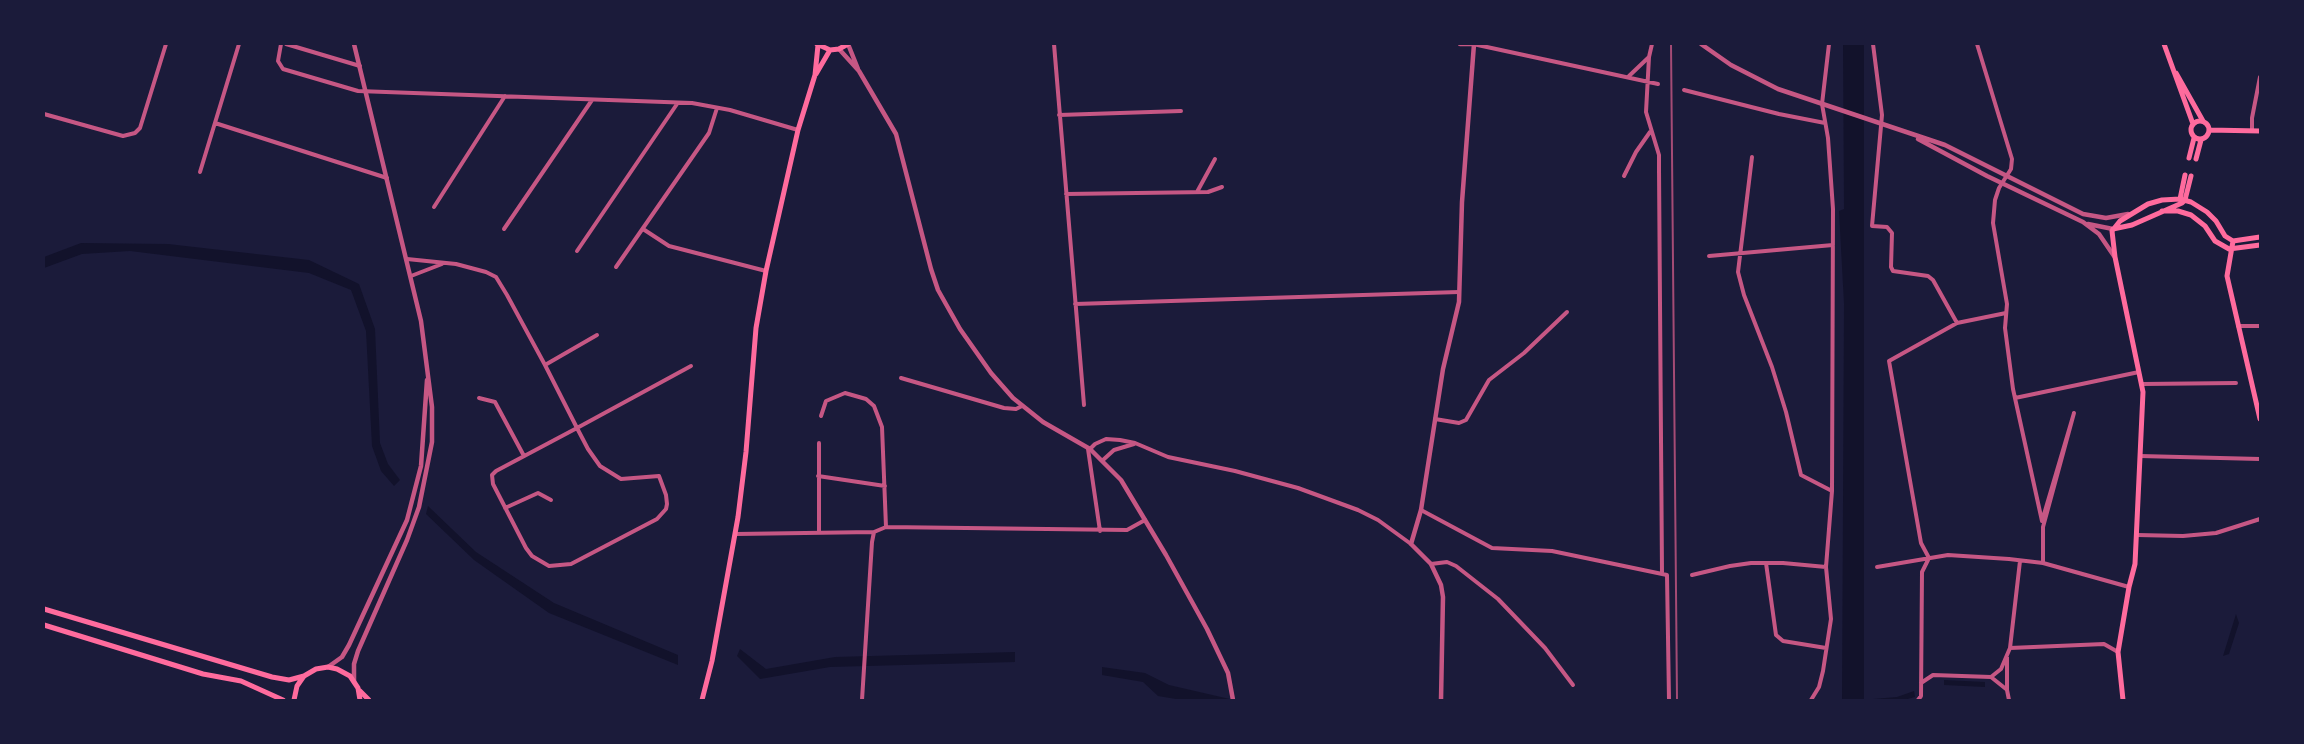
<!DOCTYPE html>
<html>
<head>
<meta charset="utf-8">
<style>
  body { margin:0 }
  #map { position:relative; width:2304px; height:744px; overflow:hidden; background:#1b1b3a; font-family:"Varela Round",sans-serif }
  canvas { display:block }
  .frame { position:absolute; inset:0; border:45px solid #1b1b3a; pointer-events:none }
</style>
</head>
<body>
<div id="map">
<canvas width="2304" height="744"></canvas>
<div class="frame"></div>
</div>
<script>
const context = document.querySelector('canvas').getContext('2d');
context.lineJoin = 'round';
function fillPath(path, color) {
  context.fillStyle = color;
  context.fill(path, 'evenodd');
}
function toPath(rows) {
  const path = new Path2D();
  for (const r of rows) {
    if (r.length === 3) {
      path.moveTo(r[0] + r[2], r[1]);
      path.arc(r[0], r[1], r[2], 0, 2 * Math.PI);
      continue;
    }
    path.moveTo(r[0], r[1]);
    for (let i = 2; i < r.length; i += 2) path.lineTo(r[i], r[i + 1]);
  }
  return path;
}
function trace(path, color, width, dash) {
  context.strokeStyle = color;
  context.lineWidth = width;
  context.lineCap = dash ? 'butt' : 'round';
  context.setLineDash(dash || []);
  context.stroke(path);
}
fillPath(toPath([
  [1843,44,1864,44,1864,700,1842,700,1844,304,1839,211,1844,209],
  [81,243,168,244,309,260,359,284,375,329,380,443,388,464,400,480,394,486,381,471,372,446,366,331,351,290,309,273,130,251,82,254,44,268,44,257],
  [428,506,476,552,554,603,678,655,678,665,549,613,474,560,426,514],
  [2236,614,2239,623,2229,654,2223,656],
  [740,649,766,669,835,657,1015,652,1015,662,830,667,760,679,737,656],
  [1102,667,1145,673,1169,685,1234,700,1182,700,1158,696,1143,682,1102,675],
  [1944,680,1985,682,1985,687,1944,685],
  [1914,691,1915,697,1904,700,1873,700,1873,699,1897,697]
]), '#12122b');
trace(toPath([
  [281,44,278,61,283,69,358,91,692,103,730,110,798,130],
  [286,44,360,66],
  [1054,44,1084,405],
  [1473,44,1658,84],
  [1873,44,1882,115,1872,226,1887,227,1892,233,1891,267,1893,271,1928,276,1933,280,1957,323],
  [1977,44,2012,159,2011,169,1999,188,1995,200,1993,223,2007,304,2005,328,2013,389,2042,521,2074,413,2043,527,2043,563],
  [1649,57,1646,112,1659,155,1659,169,1662,572],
  [1629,76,1649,57,1652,44],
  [1684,90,1779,114,1825,123],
  [44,114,123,136,135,133,140,128,166,44],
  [1059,115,1181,111],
  [215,123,387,178],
  [2252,130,2252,118,2260,77],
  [1752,157,1738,272,1744,295,1772,367,1786,412,1801,475,1832,491],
  [200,172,239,44],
  [1624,176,1636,152,1650,132],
  [1197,192,1215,159],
  [1066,194,1208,192,1222,187],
  [434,207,505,96],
  [504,229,592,100],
  [643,229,669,246,766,271],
  [577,251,677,104],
  [1709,256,1833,245],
  [407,259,456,264,486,272,496,277,507,295,545,365,577,428,588,449,600,466,621,479,659,476,666,495,667,504,666,509,657,519,571,564,549,566,532,556,526,548,493,484,492,475,496,471,577,428,691,366],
  [616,267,709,133,717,108],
  [411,276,442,264],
  [1075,304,1459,292],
  [2238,326,2260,326],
  [545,365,597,335],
  [901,378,1004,408,1016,409,1022,406],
  [2143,384,2236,383],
  [479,398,495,402,524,456],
  [2015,398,2139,372],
  [821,416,826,401,845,393,866,399,874,406,882,427,886,527],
  [1435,419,1459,423,1466,420,1489,380,1524,353,1567,312],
  [819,443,819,533],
  [1088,449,1100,531],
  [1090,449,1095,444,1106,439,1120,440,1135,443,1168,457,1235,471,1298,488,1358,510,1378,520,1411,544],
  [2140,456,2260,459],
  [1103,460,1114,450,1134,444],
  [818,476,885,486],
  [505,508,538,493,551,500],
  [1421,510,1492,548,1552,551,1667,575,1669,700],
  [874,532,886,527,1127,530,1145,520],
  [736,534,874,532],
  [2137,535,2183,536,2216,533,2260,519],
  [1766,563,1776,635,1783,641,1826,648],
  [1431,564,1447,562,1456,566,1498,599,1545,648,1573,685],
  [1877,567,1948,555,2009,559,2043,563,2129,587],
  [1692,575,1730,566,1751,563,1783,563,1826,567],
  [2010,648,2020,561],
  [2007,657,2007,690,2009,700],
  [1991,677,2006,689],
  [1921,683,1933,675,1991,677,2001,669,2010,648,2104,644,2118,652],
  [862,700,872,542,874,532],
  [1811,700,1819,687,1823,671,1831,619,1826,567,1832,491,1833,209,1828,138,1822,104,1829,44],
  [1918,700,1921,696,1922,572,1929,558,1921,543,1889,361,1957,323,2006,313]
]), '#c65784', 4);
trace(toPath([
  [354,44,421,321,432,407,432,442,419,507,407,540,358,651,354,664,354,682],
  [848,44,858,69],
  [1701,44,1731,65,1778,89,1945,145,2083,214,2106,218,2128,214],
  [839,49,859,71,896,134,931,269,938,290,960,329,991,373,1013,398,1043,422,1090,449,1121,480,1166,555,1207,629,1228,673,1233,700],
  [1918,139,1987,176,2083,222,2099,234,2114,256],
  [2088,224,2113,229],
  [328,667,342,657,349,645,407,520,421,466,427,380],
  [1441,700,1443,597,1441,585,1431,564,1411,544,1421,510,1443,369,1459,302,1462,202,1474,44,1460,44]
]), '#c65784', 4.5);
trace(toPath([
  [817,44,830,50,839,49,848,44],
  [2164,44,2193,124],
  [2176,73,2203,121],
  [816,74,830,50],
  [2200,130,9],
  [2209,130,2260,131],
  [2189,158,2194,138],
  [2196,159,2201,140],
  [2180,199,2185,175],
  [2162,211,2178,211,2191,215,2205,226,2215,241,2229,249,2260,245],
  [2113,229,2132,225,2182,203,2185,200,2191,176],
  [2233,241,2227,276,2260,419],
  [2233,241,2260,237],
  [702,700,712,661,738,517,746,452,756,328,766,271,798,130,815,75,818,45],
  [2123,700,2118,652,2129,587,2135,564,2143,392,2115,257,2112,231,2120,221,2148,204,2162,200,2180,199,2191,202,2207,212,2216,221,2225,236,2233,241]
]), '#ff6b9d', 5);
trace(toPath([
  [44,609,272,677,289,680,304,676],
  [44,625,203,674,241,681,283,700],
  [360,691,369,700],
  [294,700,297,686,304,676,316,669,328,667,337,669,350,676,358,688,360,700]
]), '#ff6b9d', 5);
trace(toPath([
  [1671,44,1677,700]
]), '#a44b75', 2);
</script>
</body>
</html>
